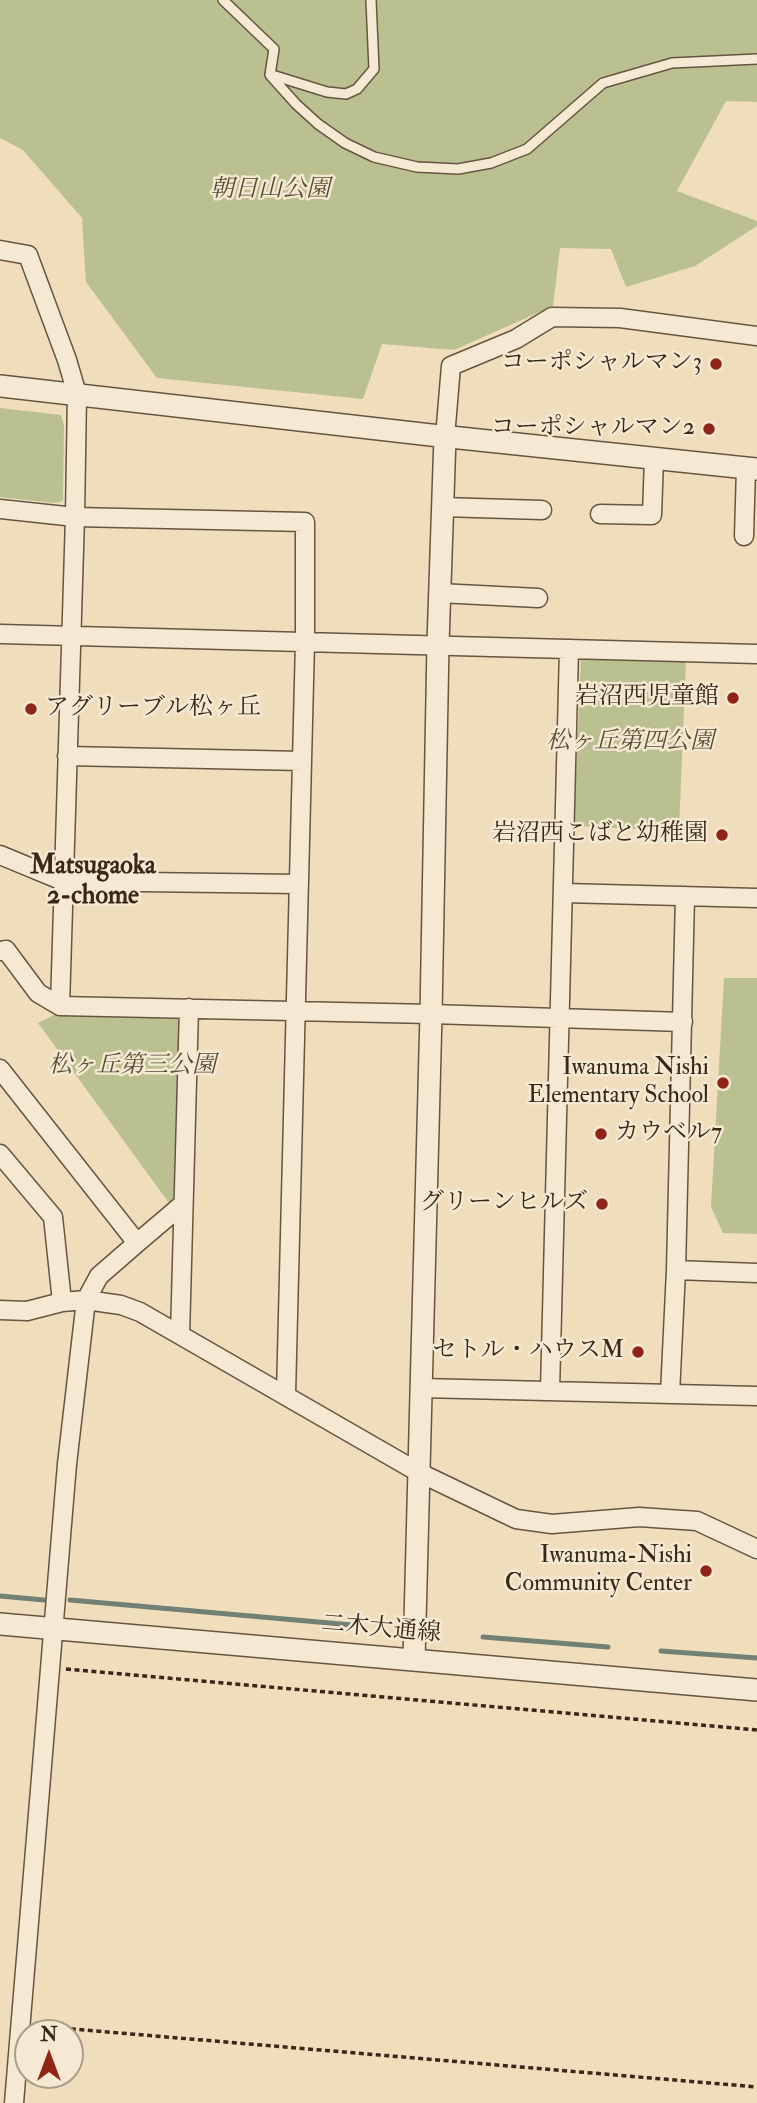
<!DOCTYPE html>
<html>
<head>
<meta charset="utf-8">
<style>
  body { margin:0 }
  #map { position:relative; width:757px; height:2103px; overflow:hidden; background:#efddbc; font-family:"IM FELL Double Pica",serif }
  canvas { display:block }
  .north { position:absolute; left:14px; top:2019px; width:70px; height:70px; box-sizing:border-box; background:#f5e9d3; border:2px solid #aa9c87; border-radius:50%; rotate:0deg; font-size:19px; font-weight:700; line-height:28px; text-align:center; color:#392816 }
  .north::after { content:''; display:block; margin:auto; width:24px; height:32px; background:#8f2418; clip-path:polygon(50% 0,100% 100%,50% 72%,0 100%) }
</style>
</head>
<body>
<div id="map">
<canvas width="757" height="2103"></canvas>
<div class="north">N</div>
</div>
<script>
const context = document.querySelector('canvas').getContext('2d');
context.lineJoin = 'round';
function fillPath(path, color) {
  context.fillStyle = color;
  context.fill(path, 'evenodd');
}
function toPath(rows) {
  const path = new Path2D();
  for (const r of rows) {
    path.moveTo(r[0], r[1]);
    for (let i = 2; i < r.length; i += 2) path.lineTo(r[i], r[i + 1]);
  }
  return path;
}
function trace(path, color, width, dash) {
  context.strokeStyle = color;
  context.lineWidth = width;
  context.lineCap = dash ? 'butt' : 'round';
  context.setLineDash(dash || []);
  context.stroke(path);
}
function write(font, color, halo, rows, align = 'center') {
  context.font = font + ' "IM FELL Double Pica","Noto Serif JP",serif';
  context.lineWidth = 5;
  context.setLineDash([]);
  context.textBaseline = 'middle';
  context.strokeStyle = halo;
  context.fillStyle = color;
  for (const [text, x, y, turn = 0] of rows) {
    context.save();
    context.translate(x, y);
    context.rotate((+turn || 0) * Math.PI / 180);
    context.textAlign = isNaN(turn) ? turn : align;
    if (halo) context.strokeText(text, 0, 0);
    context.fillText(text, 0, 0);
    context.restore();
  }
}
fillPath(toPath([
  [0,0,757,0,757,102,726,101,677,191,757,221,757,226,695,266,626,287,611,249,560,248,553,306,454,350,382,344,363,399,157,378,86,282,82,218,23,150,0,138],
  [0,408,61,415,64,425,63,501,54,503,0,497],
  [581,655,686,659,679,831,574,826],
  [724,978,757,978,757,1234,723,1233,711,1207],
  [56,1014,176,1017,183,1022,180,1196,169,1203,38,1023]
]), '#bac090');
trace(toPath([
  [0,1596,44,1600],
  [70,1600,352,1625],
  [483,1637,608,1647],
  [661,1651,757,1658]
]), '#738074', 5);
const service = toPath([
  [223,0,274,49,270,75,296,104,318,124,345,143,374,157,417,167,458,169,491,163,527,149,603,83,672,63,757,59],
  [272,75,327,92,346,94,357,89,374,69,371,0]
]);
const minor = toPath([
  [0,250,28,255,67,360,77,394,75,517,60,1006],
  [445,437,451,366,516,339,552,317,620,318,757,336],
  [442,507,542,510],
  [0,509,75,517,305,522,305,642,286,1394],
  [600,514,652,515,654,458],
  [744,536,746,468],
  [439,593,538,598],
  [0,634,757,654],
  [67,756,302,761],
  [0,855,63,881,299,884],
  [564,893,757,898],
  [0,951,6,950,38,993,60,1006,431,1014,683,1022],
  [0,1069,137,1243,183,1204],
  [0,1154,53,1217,62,1302],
  [676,1270,757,1273],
  [0,1310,27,1311,62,1302,86,1300,121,1305,140,1312,418,1472,516,1519,552,1524,639,1517,697,1521,757,1549],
  [180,1335,189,1008],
  [421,1388,757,1396],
  [550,1391,569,649],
  [670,1394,676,1270,685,896],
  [14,2103,67,1464,86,1300,99,1276,137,1243]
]);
const tertiary = toPath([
  [0,386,431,435,757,469],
  [0,1624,757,1690],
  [414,1659,431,1014,438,644,445,437]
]);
trace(service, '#665540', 12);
trace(minor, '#665540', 21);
trace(tertiary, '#665540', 24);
trace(toPath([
  [66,1669,757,1730],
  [37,2026,757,2087]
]), '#392816', 3.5, [5, 3.5]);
trace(service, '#f5e9d3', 9);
trace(minor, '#f5e9d3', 18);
trace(tertiary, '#f5e9d3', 21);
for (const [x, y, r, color] of [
  [716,364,7,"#8f2418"],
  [709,429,7,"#8f2418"],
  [733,698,7,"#8f2418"],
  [31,709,7,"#8f2418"],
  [722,835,7,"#8f2418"],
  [723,1083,7,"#8f2418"],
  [601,1134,7,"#8f2418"],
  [602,1204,7,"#8f2418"],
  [638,1352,7,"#8f2418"],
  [706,1571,7,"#8f2418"]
]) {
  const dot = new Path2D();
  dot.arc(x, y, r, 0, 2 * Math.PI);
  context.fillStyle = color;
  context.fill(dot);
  trace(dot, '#f5e9d3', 2.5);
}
write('italic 24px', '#594e34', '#f5e9d3', [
  ["朝日山公園",270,191],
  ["松ヶ丘第四公園",630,743],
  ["松ヶ丘第三公園",132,1067]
]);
write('24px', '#392816', '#f5e9d3', [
  ["コーポシャルマン3",702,364],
  ["コーポシャルマン2",695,429],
  ["岩沼西児童館",719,698],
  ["アグリーブル松ヶ丘",45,709,"left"],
  ["岩沼西こばと幼稚園",708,835],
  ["Iwanuma Nishi",709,1069],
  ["Elementary School",709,1097],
  ["カウベル7",615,1134,"left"],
  ["グリーンヒルズ",588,1204],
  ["セトル・ハウスM",624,1352],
  ["Iwanuma-Nishi",692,1557],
  ["Community Center",692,1585]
], 'right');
write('24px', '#392816', '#f5e9d3', [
  ["二木大通線",381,1630,5]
]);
write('bold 26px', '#392816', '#f5e9d3', [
  ["Matsugaoka",93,867],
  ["2-chome",93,897]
]);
</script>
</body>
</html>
